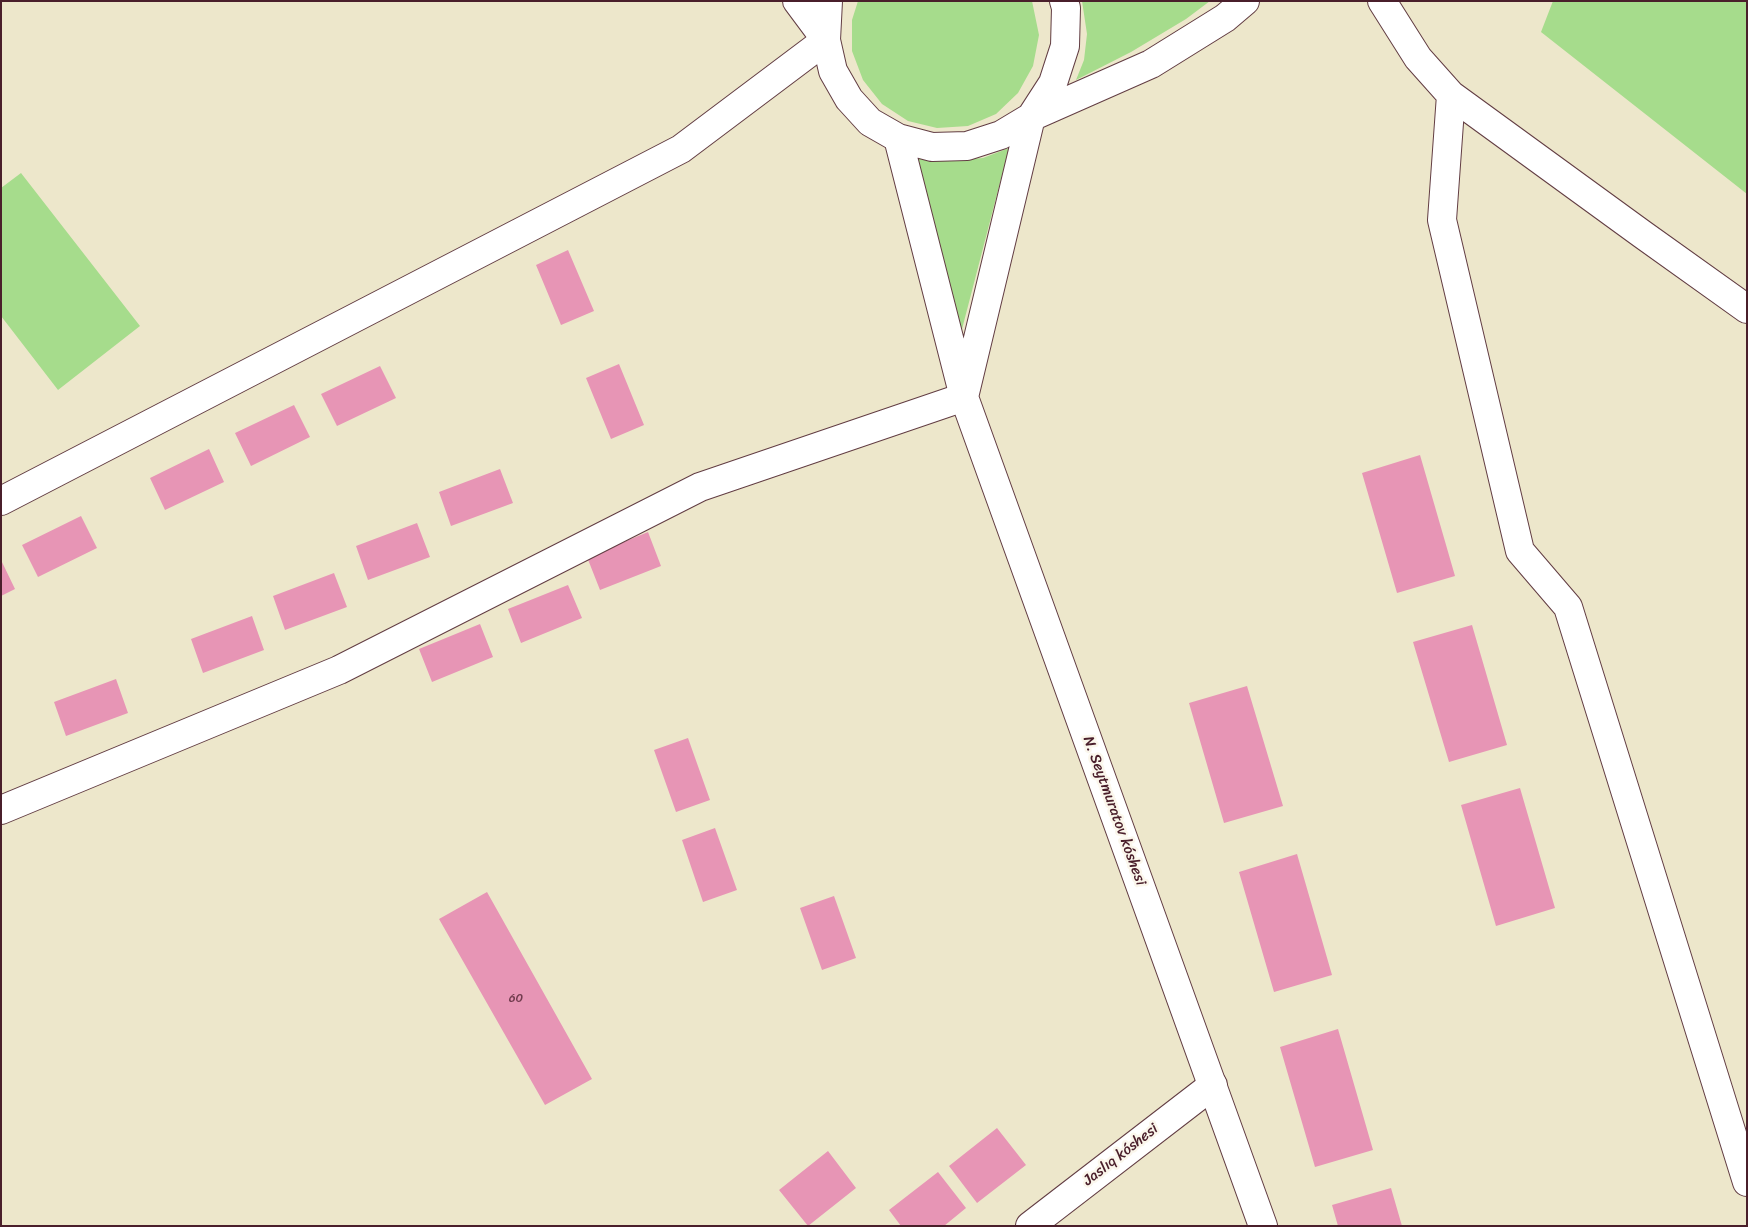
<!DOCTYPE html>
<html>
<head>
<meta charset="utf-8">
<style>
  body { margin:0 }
  #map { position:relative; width:1748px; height:1227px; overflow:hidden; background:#ede7cb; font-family:Sriracha,sans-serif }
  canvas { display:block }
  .frame { position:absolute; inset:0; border:2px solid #4a1f2b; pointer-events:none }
</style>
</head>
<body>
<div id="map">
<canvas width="1748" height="1227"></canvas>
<div class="frame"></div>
</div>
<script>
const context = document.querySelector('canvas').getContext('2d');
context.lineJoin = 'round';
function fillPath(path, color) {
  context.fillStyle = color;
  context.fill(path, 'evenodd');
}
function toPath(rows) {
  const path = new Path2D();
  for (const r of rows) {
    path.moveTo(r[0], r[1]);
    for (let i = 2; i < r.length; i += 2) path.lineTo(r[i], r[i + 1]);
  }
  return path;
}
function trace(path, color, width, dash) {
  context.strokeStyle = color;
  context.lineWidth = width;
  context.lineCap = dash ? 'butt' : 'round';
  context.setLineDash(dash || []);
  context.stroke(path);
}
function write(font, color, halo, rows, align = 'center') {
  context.font = font + ' Sriracha,sans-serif';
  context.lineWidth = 5;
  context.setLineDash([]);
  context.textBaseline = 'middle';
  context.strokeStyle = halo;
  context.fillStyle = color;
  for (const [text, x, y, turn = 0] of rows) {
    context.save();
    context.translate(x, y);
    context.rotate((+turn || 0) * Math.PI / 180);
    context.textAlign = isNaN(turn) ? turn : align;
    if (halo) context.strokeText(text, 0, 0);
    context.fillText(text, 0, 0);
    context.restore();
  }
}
fillPath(toPath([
  [858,1,1032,1,1039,35,1033,66,1018,93,996,114,968,126,937,128,908,121,882,104,863,80,852,51,852,20],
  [1082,1,1210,1,1186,19,1131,52,1076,80,1084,60,1087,34],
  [1553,1,1747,1,1747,194,1541,32],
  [1009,148,961,333,914,158,945,161,983,158],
  [21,173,140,326,58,390,1,316,1,188]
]), '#a6dc8c');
fillPath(toPath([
  [568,250,594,311,561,325,536,265],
  [619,364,644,425,611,439,586,378],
  [380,366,396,398,337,426,321,394],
  [294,405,310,437,251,466,235,433],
  [209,449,224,482,165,510,150,478],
  [1420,455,1455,576,1397,593,1362,473],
  [500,469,513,503,451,526,439,492],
  [81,516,97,548,38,577,22,545],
  [417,523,430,557,368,580,356,546],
  [648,532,661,566,600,590,587,557],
  [1,560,15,589,1,596],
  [334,573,347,607,285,630,273,596],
  [568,585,582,618,521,643,508,609],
  [252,616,264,650,203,673,191,639],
  [480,624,493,657,432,682,419,649],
  [1472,625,1507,745,1449,762,1413,642],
  [116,679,128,713,66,736,54,702],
  [1247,686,1283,806,1224,823,1189,703],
  [688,738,710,800,676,812,654,750],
  [1520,788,1555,908,1496,926,1461,805],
  [715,828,737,890,703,902,682,840],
  [1297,854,1332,975,1274,992,1239,872],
  [487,892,592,1079,545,1105,439,919],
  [834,896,856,958,822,970,800,908],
  [1338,1029,1373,1150,1315,1167,1280,1047],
  [997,1128,1026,1165,977,1203,949,1166],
  [828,1151,856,1188,808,1226,779,1190],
  [938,1172,966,1208,944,1226,901,1226,889,1210],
  [1391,1188,1402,1226,1338,1226,1332,1205]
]), '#e795b5');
const minor = toPath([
  [1382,1,1418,58,1451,95,1642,234,1747,309],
  [1451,95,1442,220,1520,551,1568,607,1747,1182],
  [1,501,681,149,826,40],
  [1,810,339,670,700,487,964,397],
  [1030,1226,1213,1085]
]);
const tertiary = toPath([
  [797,1,826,40],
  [828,1,826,40,833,71,849,99,870,122,898,138,932,147,967,146,1001,135,1031,117,1053,83,1065,46,1066,8,1064,1],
  [898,138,964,397,1031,117,1151,64,1225,18,1245,1],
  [964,397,1263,1226]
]);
trace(minor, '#623d43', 30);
trace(tertiary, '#623d43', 30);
trace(minor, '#fff', 28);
trace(tertiary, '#fff', 28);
write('12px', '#713c4e', null, [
  ["60",516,999]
]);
write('15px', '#4a1f2b', '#fbf7ec', [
  ["N. Seytmuratov kóshesi",1114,811,70],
  ["Jaslıq kóshesi",1121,1155,-38]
]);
</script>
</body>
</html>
